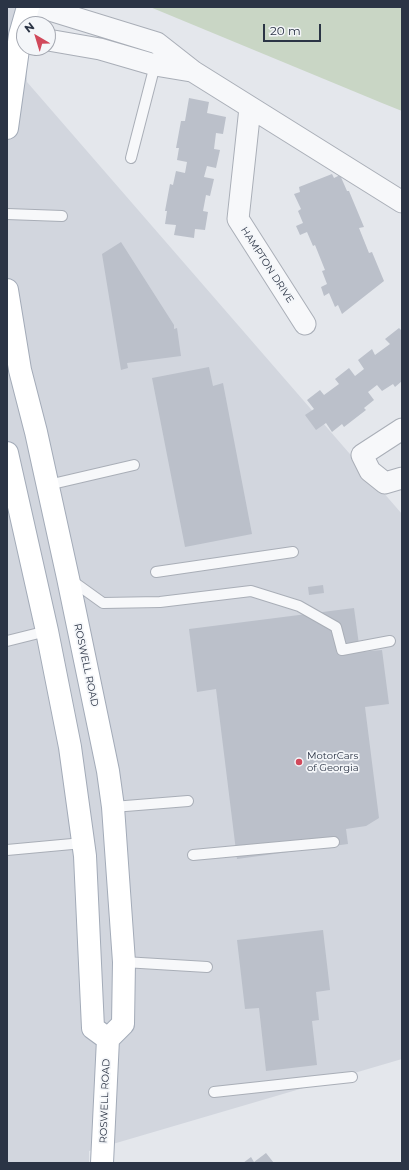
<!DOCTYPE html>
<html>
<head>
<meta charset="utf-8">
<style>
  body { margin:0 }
  #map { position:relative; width:409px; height:1170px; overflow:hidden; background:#e4e7ec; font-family:Montserrat,sans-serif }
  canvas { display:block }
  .frame { position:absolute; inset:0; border:8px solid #2b3445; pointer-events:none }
  .north { position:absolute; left:16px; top:16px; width:40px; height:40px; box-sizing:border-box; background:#f4f6f9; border:1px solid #a4a8b1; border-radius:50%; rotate:322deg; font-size:11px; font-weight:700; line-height:16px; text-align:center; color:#2b3445 }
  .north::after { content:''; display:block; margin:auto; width:14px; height:18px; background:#d1495b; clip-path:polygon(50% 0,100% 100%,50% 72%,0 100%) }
  .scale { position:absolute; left:263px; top:24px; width:58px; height:18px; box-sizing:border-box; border:2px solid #2b3445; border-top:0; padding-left:5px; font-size:12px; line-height:14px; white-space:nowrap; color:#2b3445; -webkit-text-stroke:3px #f4f6f9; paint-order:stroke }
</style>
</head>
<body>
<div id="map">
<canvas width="409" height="1170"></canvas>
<div class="frame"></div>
<div class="north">N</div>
<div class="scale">20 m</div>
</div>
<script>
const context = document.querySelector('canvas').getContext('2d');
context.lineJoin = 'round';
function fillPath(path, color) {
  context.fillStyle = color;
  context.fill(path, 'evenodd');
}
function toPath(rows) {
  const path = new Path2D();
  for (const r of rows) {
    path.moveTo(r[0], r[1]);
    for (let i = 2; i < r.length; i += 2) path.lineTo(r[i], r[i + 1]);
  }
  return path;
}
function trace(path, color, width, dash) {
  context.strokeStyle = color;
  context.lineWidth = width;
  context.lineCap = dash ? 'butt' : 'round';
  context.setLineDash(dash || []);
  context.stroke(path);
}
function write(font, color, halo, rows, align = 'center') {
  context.font = font + ' Montserrat,sans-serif';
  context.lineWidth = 3.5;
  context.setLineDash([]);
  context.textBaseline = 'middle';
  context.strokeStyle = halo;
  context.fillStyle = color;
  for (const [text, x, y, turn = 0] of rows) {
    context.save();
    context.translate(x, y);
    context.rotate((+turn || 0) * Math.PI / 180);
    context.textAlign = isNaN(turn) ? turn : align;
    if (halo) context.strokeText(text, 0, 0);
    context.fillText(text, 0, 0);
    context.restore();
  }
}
fillPath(toPath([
  [7,7,26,7,27,82,402,514,402,1059,89,1151,89,1163,7,1163]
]), '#d2d6de');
fillPath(toPath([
  [150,7,402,7,402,111,382,103]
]), '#c9d6c5');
fillPath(toPath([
  [189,98,209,102,207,113,226,117,223,134,216,133,214,149,220,150,216,168,207,166,204,177,214,179,210,196,206,195,203,211,208,212,205,230,195,229,194,238,174,235,176,225,165,224,167,211,165,211,170,184,173,185,176,171,185,173,187,162,177,160,179,148,176,148,181,121,185,121],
  [332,174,334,178,340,175,347,191,349,191,364,227,359,228,369,253,372,252,384,281,342,314,338,305,335,307,329,293,324,296,321,287,327,284,322,271,325,270,315,245,313,246,307,232,300,235,296,226,303,223,298,211,301,209,294,194,300,192,299,187],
  [121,242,174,325,174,329,177,328,181,356,127,363,128,368,121,370,102,254],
  [399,328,402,331,402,381,395,387,393,384,382,391,377,385,368,392,374,400,364,408,366,410,344,427,342,424,332,432,326,423,316,430,305,415,314,409,307,400,320,390,324,395,339,384,335,379,349,368,355,376,364,369,358,360,372,349,375,355,390,344,385,339],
  [209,367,213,386,223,383,252,534,185,547,152,378],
  [323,585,324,593,309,595,308,587],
  [354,608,360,652,382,650,389,704,365,707,379,818,366,826,346,829,348,844,237,859,216,689,197,692,189,629],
  [323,930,330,990,316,992,319,1020,312,1021,317,1065,266,1071,259,1008,245,1009,237,940],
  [266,1153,274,1163,243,1163,251,1157,254,1162]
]), '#bbc0ca');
const service = toPath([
  [131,158,155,65],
  [7,214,62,216],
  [48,485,134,465],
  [156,572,293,552],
  [71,580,103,603,160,602,251,591,299,606,336,627,342,650,390,641],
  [7,641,47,631],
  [113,807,188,801],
  [7,850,83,843],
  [193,855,334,842],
  [124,962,207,967],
  [214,1092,352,1077]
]);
const minor = toPath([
  [40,7,157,43,194,72,402,202],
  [48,40,100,49,155,65,191,71],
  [250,108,238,219,305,324],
  [402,429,362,455,370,471,385,483,402,478]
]);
const primary = toPath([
  [7,128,20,35,28,7],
  [7,290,20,370,36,432,68,578,108,771,113,807,124,962,123,1024,108,1039,102,1163],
  [7,453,47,631,70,747,85,856,93,1028,108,1039]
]);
trace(service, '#a9aeb7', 12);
trace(minor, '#a9aeb7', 23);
trace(primary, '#a3abb8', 24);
trace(service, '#f7f8fa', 10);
trace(minor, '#f7f8fa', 21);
trace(primary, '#fff', 22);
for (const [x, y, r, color] of [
  [299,762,4,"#d1495b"]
]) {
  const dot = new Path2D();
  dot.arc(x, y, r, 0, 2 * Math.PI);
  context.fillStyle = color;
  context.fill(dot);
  trace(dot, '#f4f6f9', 1.5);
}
write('10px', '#2b3445', '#f4f6f9', [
  ["HAMPTON DRIVE",267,265,57],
  ["ROSWELL ROAD",86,665,78],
  ["ROSWELL ROAD",105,1101,-88]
]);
write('10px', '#2b3445', '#f4f6f9', [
  ["MotorCars",307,756],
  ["of Georgia",307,768]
], 'left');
</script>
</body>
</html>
